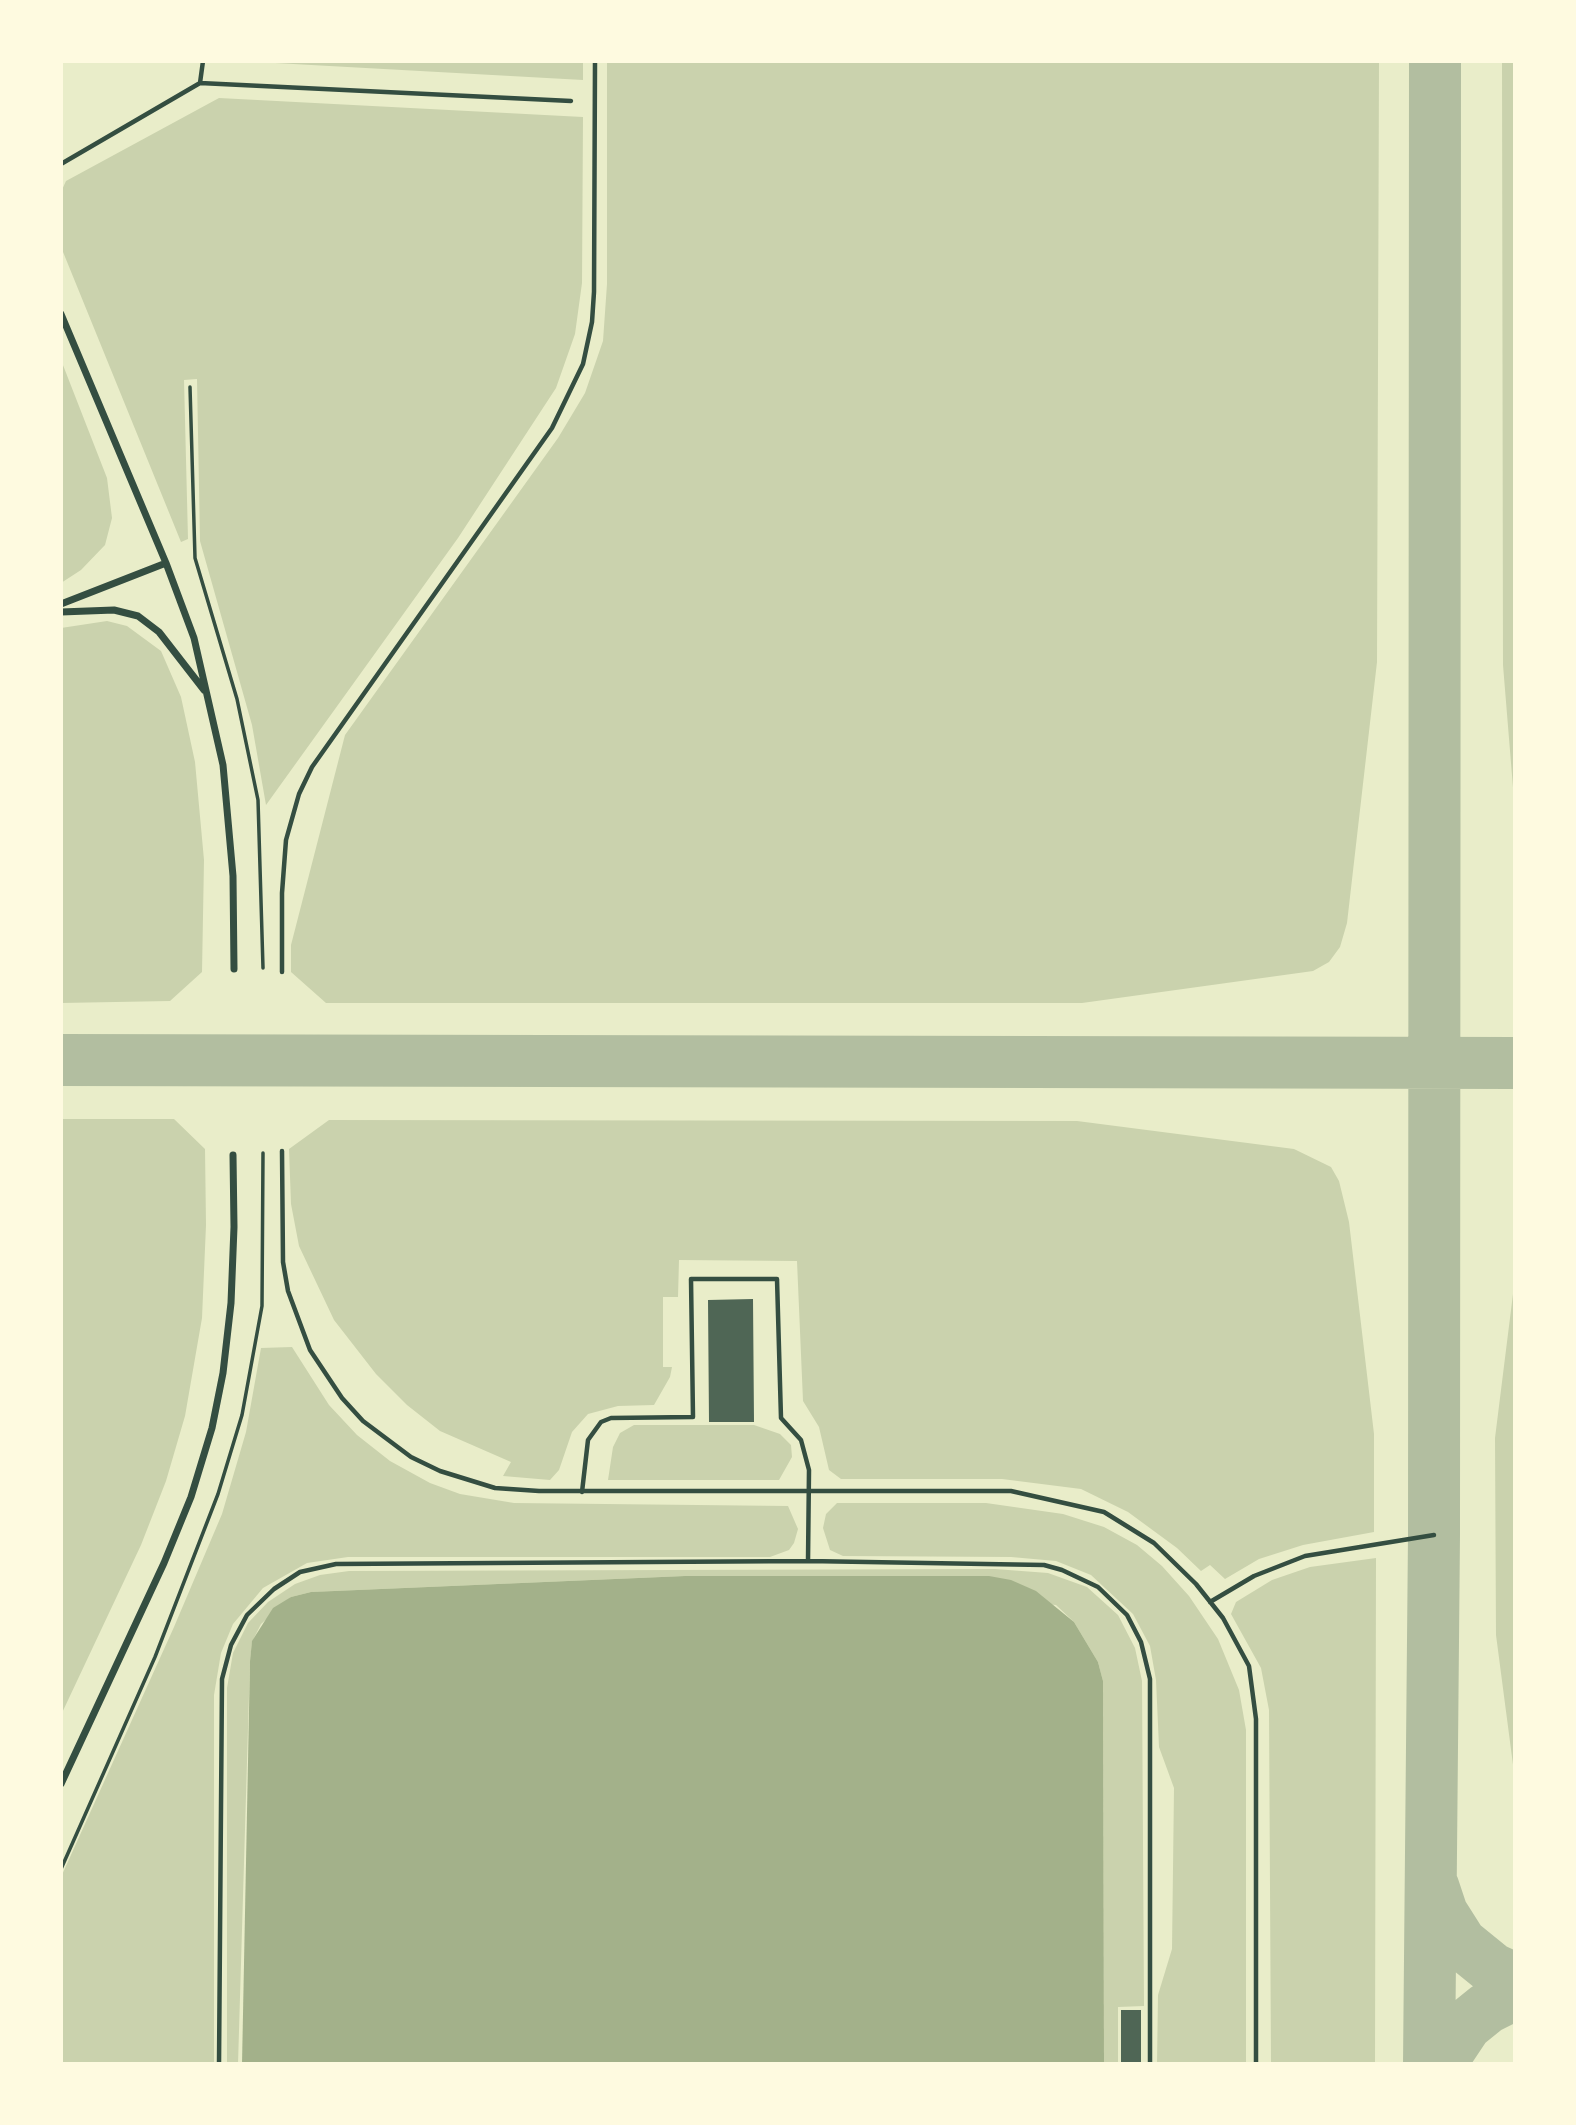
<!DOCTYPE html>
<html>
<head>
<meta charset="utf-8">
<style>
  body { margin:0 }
  #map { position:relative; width:1576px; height:2125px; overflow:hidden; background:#e9edc9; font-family:Spectral,serif }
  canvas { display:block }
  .frame { position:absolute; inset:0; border:63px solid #fefae0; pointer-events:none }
</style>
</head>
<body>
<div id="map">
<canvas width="1576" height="2125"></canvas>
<div class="frame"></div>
</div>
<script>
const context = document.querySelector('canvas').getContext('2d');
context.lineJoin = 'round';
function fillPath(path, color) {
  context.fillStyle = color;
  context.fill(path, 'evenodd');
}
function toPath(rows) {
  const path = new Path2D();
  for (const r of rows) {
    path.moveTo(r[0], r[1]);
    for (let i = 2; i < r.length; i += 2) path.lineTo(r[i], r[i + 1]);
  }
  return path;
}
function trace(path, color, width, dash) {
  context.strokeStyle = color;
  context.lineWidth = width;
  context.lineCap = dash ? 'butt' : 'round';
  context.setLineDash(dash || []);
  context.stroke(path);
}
fillPath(toPath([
  [239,61,583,61,583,80],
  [607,61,1379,61,1377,662,1347,923,1340,947,1329,962,1313,971,1082,1003,326,1003,291,972,291,945,345,735,558,438,585,393,603,341,607,284],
  [1502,61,1515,61,1515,812,1503,665],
  [219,98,583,117,582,283,575,334,556,388,458,538,266,805,252,725,200,541,197,379,184,380,188,539,181,542,61,247,61,192,66,181],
  [61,360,107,478,112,518,105,545,81,570,61,583],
  [107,621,127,626,161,651,181,697,195,762,204,860,202,972,170,1001,61,1003,61,628],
  [61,1119,174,1119,205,1149,206,1225,202,1318,185,1416,166,1481,141,1545,61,1715],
  [329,1120,1077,1121,1294,1149,1331,1167,1339,1181,1349,1222,1374,1434,1374,1532,1303,1545,1259,1559,1225,1579,1210,1565,1201,1571,1177,1548,1128,1512,1081,1489,1002,1479,841,1479,829,1470,819,1427,803,1401,797,1261,679,1260,678,1297,663,1297,663,1367,672,1367,670,1377,654,1405,618,1406,588,1414,572,1432,559,1470,550,1480,503,1476,511,1462,440,1431,407,1405,376,1374,334,1320,299,1246,291,1204,289,1149],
  [1515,1278,1515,1780,1496,1635,1495,1438],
  [292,1347,329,1405,357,1435,390,1461,430,1483,460,1494,514,1503,788,1506,798,1529,794,1543,789,1550,770,1557,348,1557,307,1563,263,1588,233,1624,221,1653,214,1695,214,2064,61,2064,61,1877,174,1627,222,1514,246,1432,261,1348],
  [634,1425,754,1425,780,1434,791,1445,792,1457,779,1480,608,1480,613,1447,620,1433],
  [837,1503,986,1503,1063,1514,1104,1527,1137,1545,1162,1566,1189,1596,1218,1639,1239,1690,1246,1730,1246,2064,1157,2064,1158,1995,1172,1949,1174,1788,1159,1747,1156,1680,1150,1646,1133,1614,1091,1575,1056,1561,1011,1557,843,1556,830,1550,823,1528,826,1514],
  [1376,1558,1375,2064,1271,2064,1269,1710,1261,1668,1231,1614,1236,1602,1272,1580,1310,1567],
  [995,1569,1048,1573,1087,1587,1118,1615,1135,1648,1142,1681,1144,2006,1118,2007,1118,2064,1104,2064,1103,1681,1098,1662,1074,1622,1056,1605,685,1576,311,1592,291,1597,261,1624,252,1642,250,1661,238,2064,227,2064,227,1688,233,1653,248,1623,268,1602,295,1584,320,1575,349,1571]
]), '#cad2ad');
fillPath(toPath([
  [685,1576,989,1576,1011,1580,1036,1591,1074,1622,1098,1662,1103,1681,1104,2064,242,2064,250,1661,252,1641,273,1608,291,1597,311,1592]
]), '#a3b18a');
trace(toPath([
  [61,1060,1515,1063],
  [1433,1886,1442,1913,1461,1943,1493,1969,1515,1979],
  [1429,2064,1434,1535,1435,61],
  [1440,2064,1466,2025,1487,2008,1515,1994]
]), '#b2bea0', 52);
fillPath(toPath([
  [753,1299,754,1422,709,1422,708,1300],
  [1121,2010,1141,2010,1141,2064,1121,2064]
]), '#4f6655');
trace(toPath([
  [190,387,195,558,237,699,258,800,263,968],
  [61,1869,155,1657,218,1494,242,1415,262,1306,263,1153]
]), '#344e41', 3.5);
trace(toPath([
  [200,83,203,61],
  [61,164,200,83,571,101],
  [282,972,282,893,286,840,299,794,312,767,552,428,583,364,592,322,594,292,595,61],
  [282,1151,283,1262,288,1291,310,1350,342,1398,363,1421,411,1457,440,1471,495,1488,539,1491,1011,1491,1104,1512,1154,1543,1196,1584,1223,1618,1249,1666,1256,1719,1256,2064],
  [582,1492,588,1440,601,1422,611,1418,693,1417,691,1279,777,1279,781,1418,801,1440,809,1470,808,1561],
  [1210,1602,1254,1576,1305,1556,1434,1535],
  [219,2064,222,1679,231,1645,247,1615,274,1589,300,1572,336,1564,808,1561,1044,1565,1062,1570,1098,1587,1127,1615,1141,1642,1150,1679,1150,2064]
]), '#344e41', 4.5);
trace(toPath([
  [61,314,166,563,194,638,223,765,233,876,234,969],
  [61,604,166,563],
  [61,612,114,610,138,616,159,632,204,690],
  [61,1784,164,1563,191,1497,212,1428,223,1373,231,1303,234,1227,233,1155]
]), '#344e41', 7);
</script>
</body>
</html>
